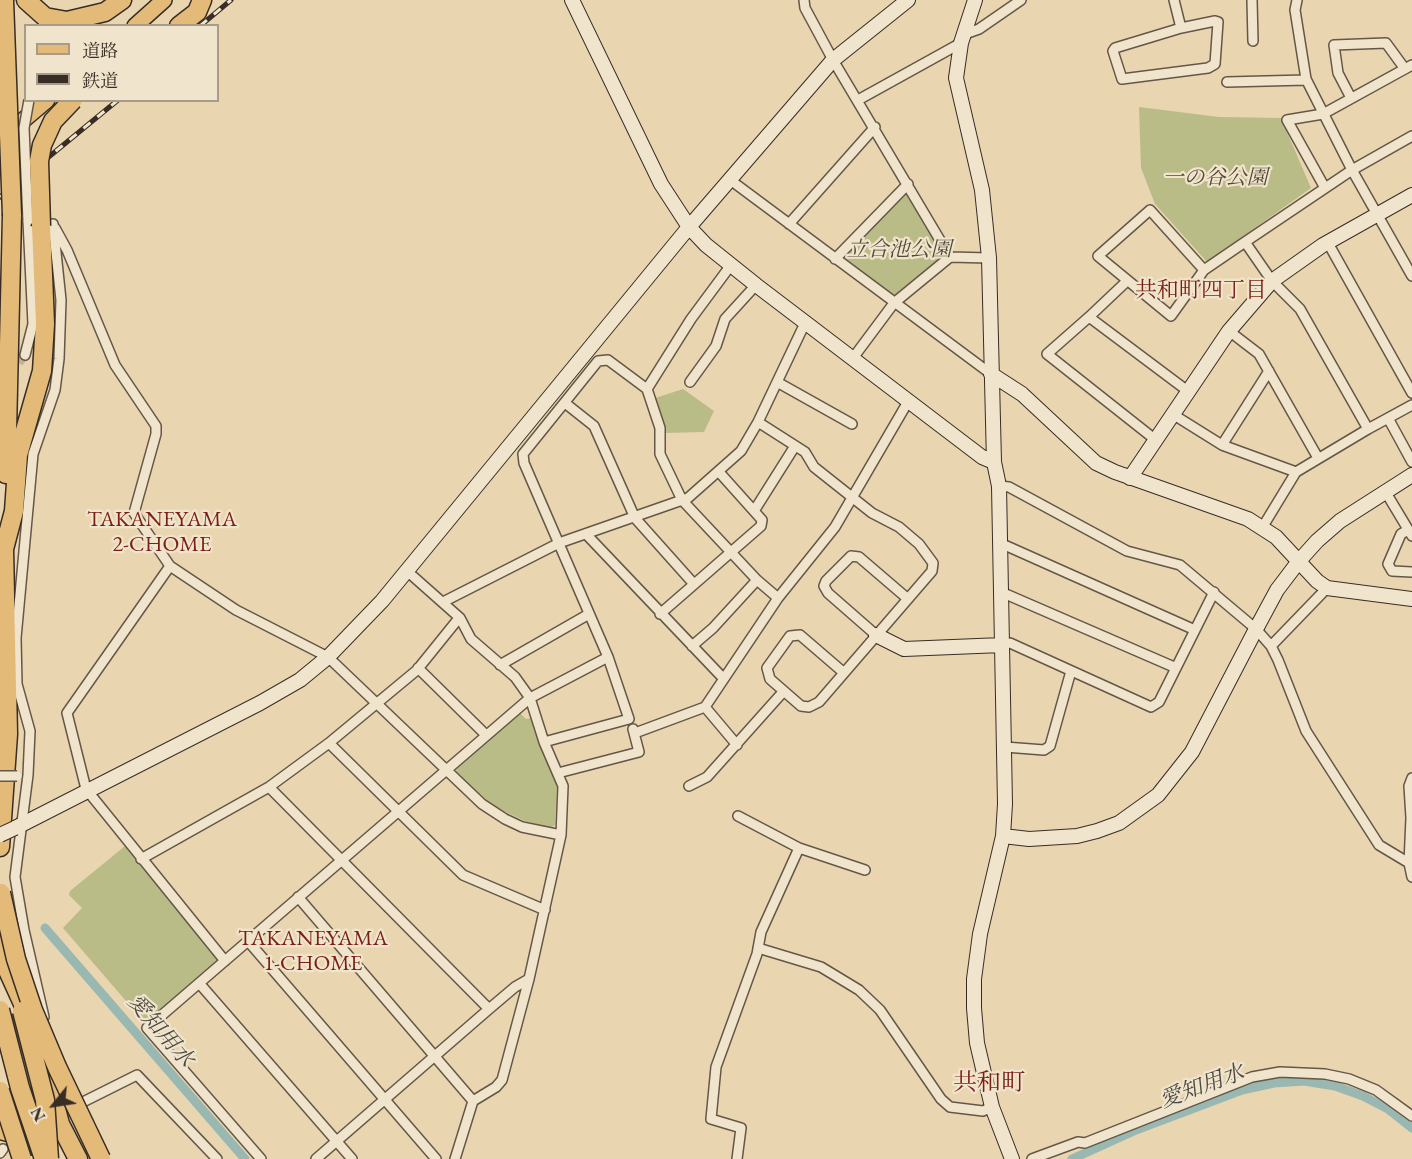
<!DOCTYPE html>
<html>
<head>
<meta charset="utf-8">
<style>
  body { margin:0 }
  #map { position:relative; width:1412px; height:1159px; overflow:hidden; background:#e9d5b0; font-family:"EB Garamond","Noto Serif JP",serif }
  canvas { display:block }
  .legend { position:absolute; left:24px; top:24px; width:195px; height:78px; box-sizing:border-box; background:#f1e4cc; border:2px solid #a79b89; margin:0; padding:8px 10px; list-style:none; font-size:18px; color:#372d25 }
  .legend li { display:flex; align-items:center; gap:12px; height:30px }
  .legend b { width:30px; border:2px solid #a79b89 }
  .north { position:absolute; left:24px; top:1075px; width:60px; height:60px; -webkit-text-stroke:4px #f1e4cc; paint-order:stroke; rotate:240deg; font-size:16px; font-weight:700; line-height:24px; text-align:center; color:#372d25 }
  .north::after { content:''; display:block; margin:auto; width:21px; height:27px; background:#372d25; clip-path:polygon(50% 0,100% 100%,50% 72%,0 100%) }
</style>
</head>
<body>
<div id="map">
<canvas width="1412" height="1159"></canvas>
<ul class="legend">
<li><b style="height:8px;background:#e4ba78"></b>道路</li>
<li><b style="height:8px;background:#372d25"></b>鉄道</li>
</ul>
<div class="north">N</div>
</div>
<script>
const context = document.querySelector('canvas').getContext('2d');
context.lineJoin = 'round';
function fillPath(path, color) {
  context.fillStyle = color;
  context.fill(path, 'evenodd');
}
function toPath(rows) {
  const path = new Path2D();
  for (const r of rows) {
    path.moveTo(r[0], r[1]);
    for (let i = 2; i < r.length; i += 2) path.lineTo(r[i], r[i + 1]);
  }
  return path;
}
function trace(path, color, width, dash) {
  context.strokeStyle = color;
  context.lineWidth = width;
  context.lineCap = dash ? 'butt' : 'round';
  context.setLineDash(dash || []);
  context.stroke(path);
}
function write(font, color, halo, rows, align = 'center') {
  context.font = font + ' "EB Garamond","Noto Serif JP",serif';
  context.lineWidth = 4.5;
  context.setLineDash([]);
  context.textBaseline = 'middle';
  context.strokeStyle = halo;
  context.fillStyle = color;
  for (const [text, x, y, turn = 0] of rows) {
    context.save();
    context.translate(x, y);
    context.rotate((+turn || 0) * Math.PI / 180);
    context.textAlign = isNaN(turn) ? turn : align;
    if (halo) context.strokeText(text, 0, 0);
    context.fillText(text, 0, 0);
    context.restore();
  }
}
fillPath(toPath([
  [1139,107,1219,117,1281,118,1311,188,1207,262,1155,204,1141,168],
  [905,194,909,194,943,254,943,259,898,295,892,295,844,260,844,256],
  [683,389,714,411,704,432,666,433,652,399],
  [519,712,526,719,532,718,557,787,555,825,551,828,525,821,493,806,456,773,457,765],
  [125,846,218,958,218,960,145,1023,63,928,82,908,69,895,70,891]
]), '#babc88');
trace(toPath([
  [45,928,245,1159],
  [1072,1159,1136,1130,1242,1090,1274,1083,1304,1081,1335,1086,1363,1096,1388,1109,1412,1128]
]), '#99b8b2', 9);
trace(toPath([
  [10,373,25,355]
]), '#c5b394', 9, [9, 4.5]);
const street = toPath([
  [804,0,805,8,833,60,950,257],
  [1174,0,1181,28],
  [1252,0,1253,41],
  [1297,0,1295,10,1306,79,1352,170,1412,276],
  [1215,21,1218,22,1215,64,1208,68,1122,79,1113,51,1115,48,1181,28,1215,21],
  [965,34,979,29,1021,0],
  [1227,82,1306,80],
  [1351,98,1338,73,1334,45,1386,43,1405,69],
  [858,100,961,43],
  [729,179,991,374],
  [1325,188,1287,120,1323,114,1412,65],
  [1150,210,1204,270,1171,316,1098,256,1150,210],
  [789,224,875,127],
  [55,228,67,250,115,365,156,426,156,434,134,513,170,566,236,610,328,657,482,804,505,819,522,827,561,835],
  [1328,243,1412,393],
  [835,259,908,184],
  [1204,270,1245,242],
  [1127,281,1089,317,1189,392],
  [1089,317,1047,354,1157,441],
  [1229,331,1259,354,1318,458],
  [25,355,33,324,28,221],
  [853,358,894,303,950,257,989,258],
  [690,382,716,346,725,319,756,285],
  [777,382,852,424],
  [647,389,691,319,731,265],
  [565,403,594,426,635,518,693,583],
  [1174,415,1222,445,1296,472],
  [1388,418,1412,462],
  [758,422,805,452,814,467,872,513,899,527,919,544,933,563,932,571,819,702,809,707,801,706,770,679,767,668,790,636,800,635,843,672],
  [1368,429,1412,405],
  [1222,445,1269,371],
  [999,486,1009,487,1127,551,1180,565,1256,629,1271,646,1278,660,1306,731,1379,845,1409,863],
  [1385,491,1412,536],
  [754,511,795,446],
  [1262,528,1296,472,1368,429,1300,309,1272,281,1245,242,1352,170,1412,136],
  [1408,530,1401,534,1388,564,1392,571,1412,572],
  [586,534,723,678],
  [1000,543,1195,630],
  [170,566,67,713,86,789,225,961],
  [407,571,460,618,471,639,515,677,530,698,544,742,563,786,561,835,529,979,502,1080,496,1087,473,1101,455,1159],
  [1001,592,1174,667],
  [443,602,559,543,688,498,741,451,758,422,806,321],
  [660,614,761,526,762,520,719,472],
  [876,635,828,593,824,586,826,581,851,556,859,557,908,599],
  [1002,645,1010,643,1151,707,1159,702,1214,592],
  [692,646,713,628,757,580],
  [1271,646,1327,588],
  [500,665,589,614],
  [418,668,486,735],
  [705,707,737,745],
  [635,733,705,707,778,598,835,527,909,400],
  [544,742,629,719,608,657,524,463,523,454,598,361,608,360,647,389,660,428,660,454,682,500,757,580,778,598],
  [329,743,463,875,545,910],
  [1005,747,1044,750,1050,746,1071,671],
  [558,773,639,752,633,729],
  [1412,778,1409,786,1411,818,1409,863,1412,877],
  [689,786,707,777,783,692],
  [269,787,489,1009],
  [738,816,799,848,865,870],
  [141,859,269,787,329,743,417,670,459,618],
  [298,897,473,1101],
  [248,941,436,1159],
  [758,948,821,967,859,990,880,1010,941,1099,950,1107,983,1111,992,1107],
  [199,983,352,1159],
  [44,1017,24,930,15,877,28,775,30,731,17,684,16,638,33,454,55,390,59,359,61,300,53,224],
  [79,1104,137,1075,217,1159],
  [0,1153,3,1149],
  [261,1159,147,1028,530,698,608,657],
  [316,1159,489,1009,515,987,529,979],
  [737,1159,741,1128,711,1119,716,1067,757,954,761,932,799,848],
  [1032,1159,1078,1142,1085,1143,1252,1077,1280,1072,1325,1074,1349,1079,1376,1090,1412,1116]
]);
const secondary = toPath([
  [572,0,661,184,689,227,706,245,756,285,982,457,994,462],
  [975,0,961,43,956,78,982,190,989,258,994,462,999,486,1005,804,1003,836,980,934,974,979,974,1008,977,1043,992,1107,1012,1159],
  [991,374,1022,394,1096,463,1115,472,1248,519,1276,537,1317,581,1327,588,1412,599],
  [1130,478,1229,331,1272,281,1323,245,1412,195],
  [876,635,904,649,1002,645],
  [15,828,260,703,300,680,328,657,382,601,689,227,833,60,908,0],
  [1003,836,1029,839,1077,836,1097,831,1119,823,1158,795,1192,752,1256,629,1277,590,1299,561,1317,541,1340,521,1412,475]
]);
const primary = toPath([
  [135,26,164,0],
  [0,140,47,100]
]);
const highway = toPath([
  [26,0,45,17,67,21,105,12,122,0],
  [179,26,197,12,202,0],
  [6,474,12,215],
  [0,847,8,734,4,549,14,511,18,455,42,371,45,324,41,226],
  [0,931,5,964,24,1006],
  [48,1078,60,1124,78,1159],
  [0,1130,31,1138,46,1151]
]);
trace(street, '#645748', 12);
trace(secondary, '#372d25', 16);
trace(primary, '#372d25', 18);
trace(highway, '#372d25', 21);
trace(street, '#f1e4cc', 9);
trace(secondary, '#f1e4cc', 14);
trace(primary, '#e4ba78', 15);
trace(highway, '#e4ba78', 18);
const rail = toPath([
  [200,26,231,0],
  [0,197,118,100]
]);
trace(rail, '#372d25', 5);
trace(rail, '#f1e4cc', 3, [9]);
const streetBridge = toPath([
  [28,221,24,128,29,100],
  [0,776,17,776]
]);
const secondaryBridge = toPath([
  [0,835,15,828]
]);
const highwayBridge = toPath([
  [4,0,12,215],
  [41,226,39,161,42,145,53,121,73,100],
  [1,893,16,959,33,1010,57,1067,101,1159],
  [0,1010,20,1088,44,1159],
  [22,1011,45,1100,49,1159],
  [0,1091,22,1159]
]);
trace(streetBridge, '#645748', 12, []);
trace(secondaryBridge, '#372d25', 16, []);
trace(highwayBridge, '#372d25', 21, []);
trace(streetBridge, '#f1e4cc', 9);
trace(secondaryBridge, '#f1e4cc', 14);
trace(highwayBridge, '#e4ba78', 18);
write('italic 21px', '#514a39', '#f1e4cc', [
  ["一の谷公園",1215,178],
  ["立合池公園",899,250]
]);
write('22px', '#7a1f14', '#f1e4cc', [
  ["共和町四丁目",1201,291],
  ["TAKANEYAMA",162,520],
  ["2-CHOME",162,545],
  ["TAKANEYAMA",313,939],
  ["1-CHOME",313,964]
]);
write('italic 22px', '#4b4941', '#f1e4cc', [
  ["愛知用水",160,1031,49],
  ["愛知用水",1202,1087,-20]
]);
write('24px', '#7a1f14', '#f1e4cc', [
  ["共和町",989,1083]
]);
</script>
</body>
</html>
